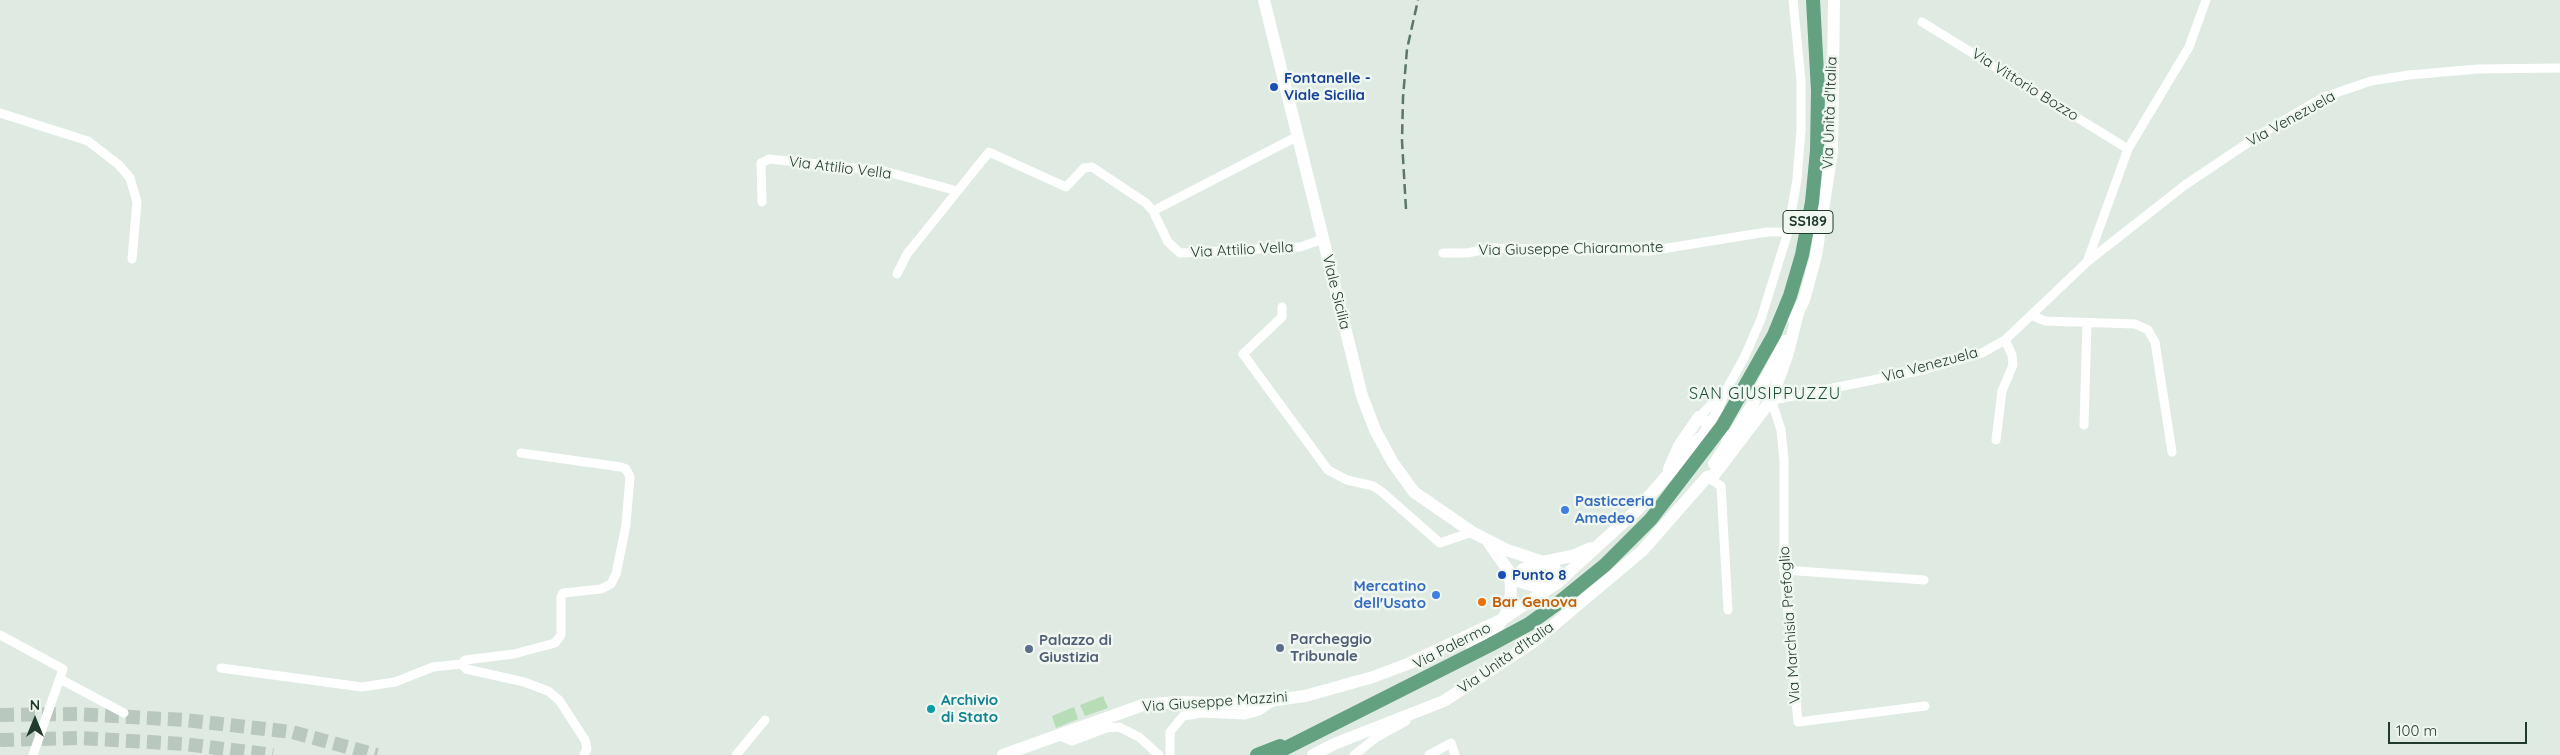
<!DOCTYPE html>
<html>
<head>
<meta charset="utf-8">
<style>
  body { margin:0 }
  #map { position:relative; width:2560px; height:755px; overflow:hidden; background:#dfebe2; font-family:Quicksand,sans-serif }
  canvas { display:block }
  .north { position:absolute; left:10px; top:695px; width:50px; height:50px; -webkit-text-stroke:4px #f0f7f1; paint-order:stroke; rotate:0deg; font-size:14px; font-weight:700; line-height:20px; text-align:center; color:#203b2c }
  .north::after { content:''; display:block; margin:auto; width:18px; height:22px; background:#203b2c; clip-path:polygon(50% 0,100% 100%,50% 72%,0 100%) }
  .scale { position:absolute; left:2388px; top:722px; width:139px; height:22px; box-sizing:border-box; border:2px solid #203b2c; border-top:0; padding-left:6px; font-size:15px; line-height:18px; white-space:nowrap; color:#203b2c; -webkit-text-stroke:4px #f0f7f1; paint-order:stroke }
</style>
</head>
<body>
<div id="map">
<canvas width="2560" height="755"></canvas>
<div class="north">N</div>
<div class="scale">100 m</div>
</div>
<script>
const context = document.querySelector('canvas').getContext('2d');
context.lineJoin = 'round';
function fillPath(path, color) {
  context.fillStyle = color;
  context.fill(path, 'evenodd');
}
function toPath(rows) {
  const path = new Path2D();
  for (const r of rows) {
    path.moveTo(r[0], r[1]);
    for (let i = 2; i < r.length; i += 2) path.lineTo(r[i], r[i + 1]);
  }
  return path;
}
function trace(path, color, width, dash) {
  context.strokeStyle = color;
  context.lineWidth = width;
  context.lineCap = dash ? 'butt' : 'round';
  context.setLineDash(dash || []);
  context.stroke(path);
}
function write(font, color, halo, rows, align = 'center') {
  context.font = font + ' Quicksand,sans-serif';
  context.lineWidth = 5;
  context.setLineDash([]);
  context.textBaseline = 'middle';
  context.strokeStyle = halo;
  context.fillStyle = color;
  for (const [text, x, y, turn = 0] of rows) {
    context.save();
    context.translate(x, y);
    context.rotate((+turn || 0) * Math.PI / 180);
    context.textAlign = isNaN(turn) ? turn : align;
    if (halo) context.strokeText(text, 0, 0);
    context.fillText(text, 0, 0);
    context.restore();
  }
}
fillPath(toPath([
  [1103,696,1108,708,1085,716,1080,705],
  [1074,707,1078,719,1056,728,1052,716]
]), '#b7ddb7');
trace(toPath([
  [0,715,77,714,185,720,292,732,377,755],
  [0,740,80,738,184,744,273,755]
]), '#b9c8be', 14, [14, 7]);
trace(toPath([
  [1922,22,2128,149],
  [0,113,88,141,119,165,130,178,137,202,132,259],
  [762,202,761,163,769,159,884,171,957,191],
  [1153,211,1298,136],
  [1443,253,1467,253,1492,248,1649,251,1767,232,1788,232],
  [2087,262,2128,149,2189,47,2206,0],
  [897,274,907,254,989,152,1066,187,1084,168,1092,167,1146,203,1153,211,1168,242,1180,253,1300,247,1323,239],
  [1282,307,1282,317,1243,354,1328,470,1347,480,1373,486,1382,492,1440,543,1472,532],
  [2031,315,2045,321,2135,324,2148,330,2155,342,2172,452],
  [1770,396,1781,430,1784,460,1784,570,1798,722,1925,706],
  [1768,401,1923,370,1982,353,2005,340,2087,262,2185,185,2261,134,2324,97,2371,81,2409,75,2478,69,2560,68],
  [1699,417,1724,392],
  [2084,425,2087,323],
  [1699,439,1718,410,1725,392,1744,358,1761,319,1788,232,1797,179,1801,130,1801,81,1793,0],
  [1996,440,2002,391,2013,365,2012,355,2005,340],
  [521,453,621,467,626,469,630,477,626,525,616,574,611,584,601,589,563,593,561,597,561,635,555,643,514,654,465,660,462,664,466,669,524,682,548,691,559,700,585,740,587,749,584,755],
  [1707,477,1721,486,1728,610],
  [1784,570,1924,580],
  [0,635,63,669,33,755],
  [221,668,362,687,395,682,433,667,462,664],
  [60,679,124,713],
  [1058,735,1072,741,1106,728,1119,727,1139,737,1159,755],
  [736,755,765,720],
  [1170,755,1170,732,1183,716,1202,713,1245,715,1259,711,1272,702],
  [1354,755,1377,737,1406,721],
  [1429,755,1451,743,1455,755]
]), '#fff', 9);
trace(toPath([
  [1264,0,1362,396,1375,430,1393,463,1414,492,1472,532,1507,550,1552,565,1559,575,1557,583,1546,586,1534,586,1518,581,1519,575,1523,569,1541,562],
  [1794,320,1804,300,1816,256,1832,151,1834,0],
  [1714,464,1751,407,1785,341],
  [1669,469,1679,446,1699,417,1726,436],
  [1543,562,1572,556,1591,548],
  [1472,647,1485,640,1494,632,1510,607,1511,584,1508,570,1489,543],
  [1003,755,1143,705,1177,702,1246,704,1305,696,1373,677,1410,663,1503,619,1557,583,1637,510,1699,439],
  [1313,755,1334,744,1444,701,1536,640,1642,551,1707,477,1714,475,1771,400,1787,356,1798,313]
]), '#fff', 12);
trace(toPath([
  [1257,755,1280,746],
  [1272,755,1490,645,1529,624,1562,600,1605,565,1651,519,1723,425,1774,335,1790,296,1802,255,1812,202,1817,151,1818,91,1813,0]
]), '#63a180', 14);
trace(toPath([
  [1406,209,1402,141,1403,98,1407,49,1418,0]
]), '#5a7767', 2.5, [10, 5]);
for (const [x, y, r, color] of [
  [1274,87,5,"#1a4fb4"],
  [1565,510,5,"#3f7fe0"],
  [1502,575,5,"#1a4fb4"],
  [1436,595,5,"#3f7fe0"],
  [1482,602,5,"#e8710a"],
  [1280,648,5,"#5c6f8a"],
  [1029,649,5,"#5c6f8a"],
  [931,709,5,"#0f9aa8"]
]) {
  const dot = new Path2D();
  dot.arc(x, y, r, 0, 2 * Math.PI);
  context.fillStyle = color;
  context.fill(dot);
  trace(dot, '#f0f7f1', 2);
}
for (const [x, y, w] of [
  [1808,222,50]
]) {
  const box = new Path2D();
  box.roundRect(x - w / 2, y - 11.5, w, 23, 4);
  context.fillStyle = '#f0f7f1';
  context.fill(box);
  trace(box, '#203b2c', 1);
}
write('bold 14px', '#203b2c', null, [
  ["SS189",1808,222]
]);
write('bold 15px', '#164399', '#f0f7f1', [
  ["Fontanelle -",1284,78],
  ["Viale Sicilia",1284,95],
  ["Punto 8",1512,575]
], 'left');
write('15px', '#203b2c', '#f0f7f1', [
  ["Via Vittorio Bozzo",2025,85,32],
  ["Via Unità d'Italia",1830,113,-88],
  ["Via Venezuela",2291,119,-29],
  ["Via Attilio Vella",840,168,7],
  ["Via Giuseppe Chiaramonte",1571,249,-1],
  ["Via Attilio Vella",1242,250,-3],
  ["Viale Sicilia",1336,292,76],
  ["Via Venezuela",1930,365,-15],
  ["Via Marchisia Prefoglio",1790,625,-94],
  ["Via Palermo",1452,646,-27],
  ["Via Unità d'Italia",1506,658,-35],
  ["Via Giuseppe Mazzini",1215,702,-4]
]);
write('bold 15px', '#366cbe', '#f0f7f1', [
  ["Pasticceria",1575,501],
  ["Amedeo",1575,518],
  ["Mercatino",1426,586,"right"],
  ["dell'Usato",1426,603,"right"]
], 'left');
write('bold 15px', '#c56008', '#f0f7f1', [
  ["Bar Genova",1492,602]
], 'left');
write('bold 15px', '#4e5e75', '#f0f7f1', [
  ["Parcheggio",1290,639],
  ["Tribunale",1290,656],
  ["Palazzo di",1039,640],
  ["Giustizia",1039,657]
], 'left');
write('bold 15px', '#0d838f', '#f0f7f1', [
  ["Archivio",941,700],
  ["di Stato",941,717]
], 'left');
context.letterSpacing = '1px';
write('16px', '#1c4d34', '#f0f7f1', [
  ["SAN GIUSIPPUZZU",1765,394]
]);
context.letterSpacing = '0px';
</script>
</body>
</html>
